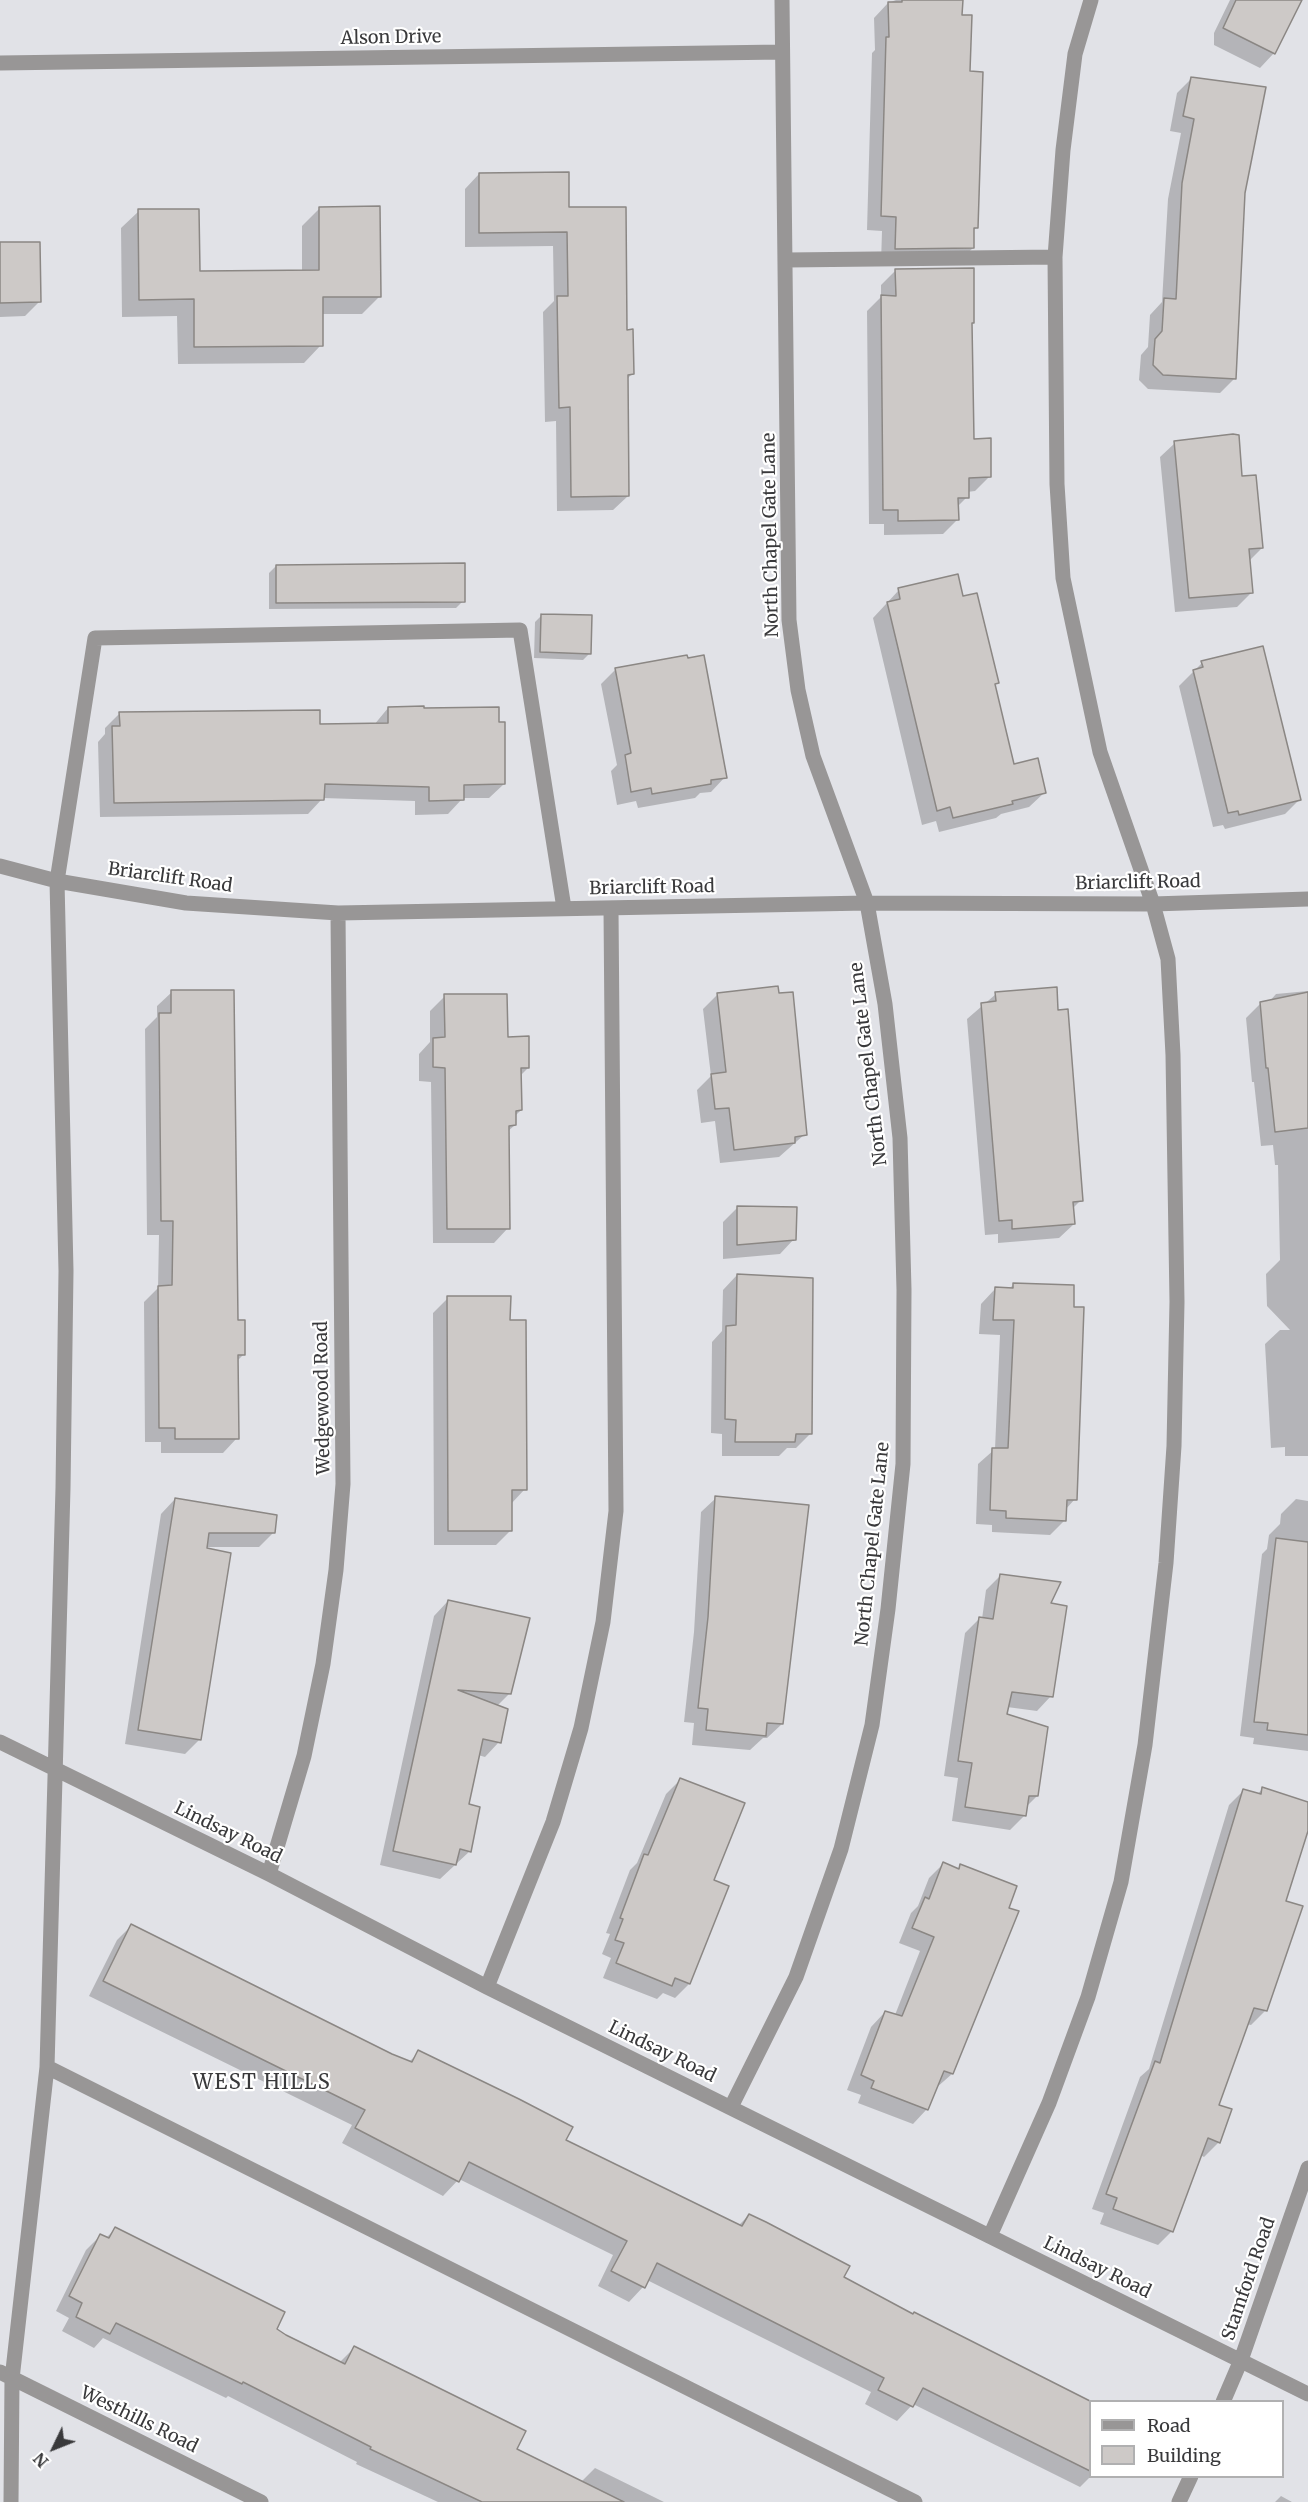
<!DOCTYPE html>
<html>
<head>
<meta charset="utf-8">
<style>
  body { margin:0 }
  #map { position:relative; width:1308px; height:2502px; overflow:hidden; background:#e1e2e7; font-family:Merriweather,serif }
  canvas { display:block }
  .legend { position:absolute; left:1089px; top:2400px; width:195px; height:78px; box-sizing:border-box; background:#fff; border:2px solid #b0b0b1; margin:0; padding:8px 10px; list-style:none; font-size:18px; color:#39393b }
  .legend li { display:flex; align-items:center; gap:12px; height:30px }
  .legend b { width:30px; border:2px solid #b0b0b1 }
  .north { position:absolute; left:24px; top:2418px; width:60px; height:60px; -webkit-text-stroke:4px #fff; paint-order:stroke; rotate:227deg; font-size:16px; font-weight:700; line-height:24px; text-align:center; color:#39393b }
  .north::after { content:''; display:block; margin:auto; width:21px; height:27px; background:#39393b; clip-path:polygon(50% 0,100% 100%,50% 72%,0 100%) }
</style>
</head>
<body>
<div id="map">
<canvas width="1308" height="2502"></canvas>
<ul class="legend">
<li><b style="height:8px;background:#989696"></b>Road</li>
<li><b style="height:16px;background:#cdc9c7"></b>Building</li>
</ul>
<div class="north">N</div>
</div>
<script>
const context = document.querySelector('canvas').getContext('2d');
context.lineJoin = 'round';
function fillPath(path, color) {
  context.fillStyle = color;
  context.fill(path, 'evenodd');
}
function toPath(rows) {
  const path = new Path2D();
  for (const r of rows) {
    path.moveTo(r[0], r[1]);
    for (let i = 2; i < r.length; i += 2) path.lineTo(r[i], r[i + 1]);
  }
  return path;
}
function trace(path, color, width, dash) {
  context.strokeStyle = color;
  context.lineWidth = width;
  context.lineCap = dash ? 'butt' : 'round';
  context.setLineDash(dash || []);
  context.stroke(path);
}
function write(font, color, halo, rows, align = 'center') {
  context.font = font + ' Merriweather,serif';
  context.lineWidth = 4.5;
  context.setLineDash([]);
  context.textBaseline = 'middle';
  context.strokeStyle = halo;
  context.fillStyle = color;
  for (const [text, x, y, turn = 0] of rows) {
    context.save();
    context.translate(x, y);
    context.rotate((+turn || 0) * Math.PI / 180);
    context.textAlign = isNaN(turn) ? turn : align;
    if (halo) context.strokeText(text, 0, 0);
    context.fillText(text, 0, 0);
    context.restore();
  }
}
fillPath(toPath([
  [896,0,961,0,960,16,969,73,977,227,973,231,973,248,958,262,881,263,882,231,867,230,872,53,875,50,874,18,888,3],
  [1230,0,1301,0,1274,53,1260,68,1214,45,1214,33],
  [1192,78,1243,193,1235,378,1220,393,1148,389,1139,380,1141,355,1148,347,1150,315,1162,302,1168,199,1181,133,1170,131,1177,93],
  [479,174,568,209,632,374,626,380,628,496,613,510,557,511,556,421,545,422,543,312,554,301,553,246,465,247,465,189],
  [319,209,380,296,362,314,321,314,321,345,304,363,178,364,177,316,122,317,121,228,139,211,198,273,302,272,302,226],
  [0,244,39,302,25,316,0,317],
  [896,270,973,323,971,324,972,440,989,477,975,491,967,492,967,497,957,507,957,520,943,534,884,535,884,524,869,524,867,311,881,297,881,285],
  [1175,443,1241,478,1262,548,1249,561,1252,592,1237,607,1175,612,1160,457],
  [276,566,463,601,456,608,269,609,269,573],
  [899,590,961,598,997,683,994,685,1013,766,1044,793,1029,807,1001,814,996,818,939,832,936,821,922,825,873,618],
  [542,615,590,653,583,660,534,658,535,622],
  [1202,663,1300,799,1285,814,1225,829,1223,825,1213,827,1179,686],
  [616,669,725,777,711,792,700,793,695,798,638,808,636,801,617,805,611,771,617,765,601,684],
  [388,708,504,784,489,798,463,798,448,814,415,815,415,801,323,798,308,814,100,817,98,742,105,734,105,728,120,713,318,726,374,725],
  [1308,991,1308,1456,1285,1456,1285,1447,1271,1448,1265,1344,1280,1330,1290,1330,1267,1306,1266,1274,1280,1260,1278,1165,1275,1165,1273,1145,1261,1146,1254,1082,1252,1082,1246,1018,1261,1003,1269,1002,1276,994],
  [172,992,244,1354,237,1361,237,1438,223,1453,161,1453,161,1442,145,1442,144,1302,158,1288,159,1235,147,1235,145,1029,157,1017,157,1006],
  [718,994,805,1134,779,1157,720,1163,715,1121,701,1123,697,1090,711,1076,703,1009],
  [996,994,1081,1200,1072,1209,1074,1224,1059,1238,998,1243,998,1234,985,1235,967,1019],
  [445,996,506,1038,528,1068,520,1076,521,1110,515,1116,515,1125,507,1132,508,1228,494,1243,433,1243,431,1082,419,1081,419,1054,430,1042,430,1011],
  [738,1207,794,1239,780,1254,723,1259,723,1222],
  [737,1275,811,1433,796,1448,787,1448,779,1456,722,1456,722,1434,711,1433,712,1342,722,1331,723,1290],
  [1013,1285,1072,1309,1075,1499,1065,1510,1065,1520,1050,1535,992,1532,992,1525,976,1524,978,1464,995,1449,1000,1335,979,1334,981,1304,995,1289,1008,1290],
  [448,1298,509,1321,525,1489,510,1505,511,1530,496,1545,434,1545,433,1313],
  [716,1498,782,1724,767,1738,763,1738,750,1750,692,1745,694,1723,684,1722,694,1632,701,1512],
  [175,1499,274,1532,259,1547,203,1547,200,1739,185,1754,125,1744,161,1514],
  [1296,1499,1308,1501,1308,1751,1253,1744,1254,1738,1240,1736,1262,1554,1267,1549,1269,1535,1280,1524,1281,1514],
  [1001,1575,1048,1605,1051,1696,1037,1711,1007,1707,1006,1715,1037,1796,1026,1807,1025,1815,1010,1830,952,1821,958,1778,944,1776,965,1633,979,1619,982,1619,986,1590],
  [448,1601,510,1693,496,1707,499,1742,485,1757,478,1755,467,1806,470,1851,440,1879,380,1865,434,1616],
  [681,1779,712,1881,689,1984,675,1998,663,1993,657,1999,603,1978,611,1958,602,1954,610,1934,606,1933,630,1870,637,1863,666,1794],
  [1262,1789,1308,1803,1308,1826,1285,1902,1266,2010,1251,2025,1246,2024,1217,2106,1219,2142,1204,2157,1200,2155,1172,2231,1158,2245,1100,2224,1104,2213,1092,2209,1140,2077,1149,2069,1229,1805,1244,1790,1257,1795],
  [943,1864,957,1869,961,1866,1007,1909,1017,1912,952,2074,936,2088,927,2109,913,2124,858,2103,861,2095,847,2090,871,2027,885,2012,895,2015,920,1951,899,1943,911,1913,918,1906,929,1878],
  [131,1926,392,2055,409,2062,419,2052,564,2140,738,2226,749,2215,842,2278,913,2316,914,2314,1090,2402,1091,2476,1080,2487,913,2404,897,2421,865,2404,871,2392,647,2280,643,2287,629,2302,598,2286,613,2255,459,2179,443,2196,342,2143,352,2125,89,1996,117,1940],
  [115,2229,275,2330,339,2363,355,2347,515,2450,581,2482,595,2468,664,2502,438,2502,356,2464,357,2462,228,2396,226,2398,103,2338,94,2348,62,2331,69,2318,56,2311,86,2250,100,2236,106,2238],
  [1281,2496,1292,2502,1275,2502]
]), '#0003');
const building = toPath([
  [902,0,963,0,962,15,972,15,970,71,983,72,978,228,974,228,974,248,895,249,896,217,881,216,886,37,889,37,888,2,902,2,902,0],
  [1236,0,1302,0,1275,54,1223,28,1236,0],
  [1191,77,1266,87,1245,193,1236,379,1163,375,1153,365,1155,339,1162,331,1164,298,1176,299,1182,183,1194,119,1183,116,1191,77],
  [569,172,569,207,626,207,627,330,633,329,634,374,628,375,629,496,571,497,570,407,559,408,557,296,568,296,567,232,479,233,479,173,569,172],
  [380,206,381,297,323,297,323,346,194,347,194,299,139,300,138,209,199,209,200,271,319,270,319,207,380,206],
  [0,242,40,242,41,302,0,303,0,242],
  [974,268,974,323,972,323,974,439,991,438,991,477,969,478,969,498,958,498,959,520,898,521,898,510,883,510,881,295,896,296,895,269,974,268],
  [1233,434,1239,435,1242,476,1256,475,1263,548,1249,549,1253,593,1189,598,1174,441,1233,434],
  [465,563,465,602,276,603,276,565,465,563],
  [958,574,963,596,977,593,999,683,995,684,1014,764,1038,758,1046,793,1012,801,1013,804,953,818,950,807,937,811,887,602,900,599,898,588,958,574],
  [541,614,592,615,591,654,540,652,541,614],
  [1263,646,1301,800,1239,815,1238,811,1228,813,1193,670,1203,667,1201,661,1263,646],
  [687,655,688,658,704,655,727,778,711,780,711,784,652,794,651,788,631,792,625,755,631,753,615,668,687,655],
  [424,706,424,708,499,707,499,722,505,722,505,784,464,785,464,800,429,801,429,787,325,784,324,800,114,803,112,726,120,726,119,712,320,710,320,724,388,723,388,707,424,706],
  [778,986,779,993,793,992,807,1135,795,1137,795,1143,734,1150,729,1108,715,1109,711,1074,726,1072,717,993,778,986],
  [1057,987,1058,1010,1068,1009,1083,1201,1073,1202,1075,1224,1012,1229,1012,1220,999,1221,981,1003,996,1001,995,992,1057,987],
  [171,990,234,990,238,1320,245,1320,245,1355,238,1355,239,1439,175,1439,175,1428,159,1428,158,1286,172,1285,173,1221,161,1221,159,1013,171,1013,171,990],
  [1308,992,1308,1128,1275,1132,1268,1068,1266,1068,1260,1002,1308,992],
  [444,994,507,994,508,1037,529,1036,529,1068,521,1068,522,1110,516,1111,516,1125,509,1126,510,1229,447,1229,445,1068,433,1067,433,1038,445,1037,444,994],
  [737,1206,797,1207,796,1240,737,1245,737,1206],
  [737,1274,813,1278,812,1434,796,1434,795,1442,735,1442,736,1420,725,1419,726,1326,736,1325,737,1274],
  [1013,1283,1074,1285,1074,1307,1084,1307,1077,1500,1067,1500,1066,1521,1006,1518,1006,1511,990,1510,992,1448,1008,1448,1014,1320,993,1320,995,1287,1013,1288,1013,1283],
  [447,1296,511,1296,510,1320,526,1320,527,1490,512,1490,512,1531,448,1531,447,1296],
  [715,1496,809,1505,783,1724,767,1723,766,1736,706,1730,708,1709,698,1708,708,1617,715,1496],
  [175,1498,277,1515,275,1533,209,1533,207,1548,231,1553,201,1740,138,1730,175,1498],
  [1276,1538,1308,1542,1308,1735,1267,1730,1268,1723,1254,1722,1276,1538],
  [1000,1574,1061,1582,1051,1603,1067,1606,1053,1697,1012,1692,1007,1714,1048,1727,1038,1796,1029,1796,1026,1816,965,1807,972,1763,958,1761,979,1617,993,1619,1000,1574],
  [448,1600,530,1618,511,1694,458,1690,508,1709,501,1743,483,1739,469,1804,480,1807,471,1852,460,1849,456,1865,393,1851,448,1600],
  [680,1778,745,1803,714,1880,729,1886,690,1984,675,1978,672,1986,616,1963,624,1943,615,1940,623,1919,620,1918,644,1854,648,1855,680,1778],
  [1262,1787,1308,1802,1308,1831,1286,1901,1303,1906,1267,2011,1254,2008,1219,2105,1232,2109,1220,2143,1208,2138,1173,2232,1113,2209,1117,2198,1106,2194,1155,2061,1160,2063,1243,1789,1261,1794,1262,1787],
  [943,1862,959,1869,960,1864,1017,1886,1009,1908,1019,1911,953,2074,944,2071,928,2110,871,2088,874,2081,861,2075,885,2011,902,2016,934,1937,912,1928,925,1897,929,1899,943,1862],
  [131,1924,392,2054,412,2062,418,2050,519,2099,573,2127,566,2140,742,2226,749,2214,766,2222,850,2266,844,2277,913,2314,914,2312,1090,2401,1090,2471,923,2388,913,2407,878,2390,884,2378,657,2263,645,2288,611,2271,627,2241,469,2162,459,2182,355,2128,365,2110,103,1981,131,1924],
  [115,2227,285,2312,277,2329,286,2335,345,2364,354,2346,526,2431,517,2449,624,2502,482,2502,370,2449,371,2447,243,2382,242,2384,116,2323,110,2334,76,2317,82,2303,69,2296,100,2234,109,2238,115,2227]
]);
fillPath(building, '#cdc9c7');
trace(building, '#8b8784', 1.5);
trace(toPath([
  [0,63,782,52],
  [787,260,1055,257],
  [0,866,57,881,186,903,338,913,867,903,1153,904,1308,899],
  [0,1742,269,1874,487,1987,1308,2394],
  [269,1874,304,1756,323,1664,336,1570,343,1484,338,913],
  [487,1987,553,1822,581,1728,603,1622,616,1511,611,909],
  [47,2067,915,2502],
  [731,2107,796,1977,841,1849,872,1725,888,1609,903,1464,904,1290,900,1138,885,1004,867,903,813,756,798,690,789,620,782,0],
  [990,2236,1049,2103,1088,1997,1121,1882,1145,1745,1166,1563,1174,1446,1177,1302,1173,1055,1168,959,1153,904,1100,752,1063,578,1057,484,1055,257,1063,150,1075,54,1091,0],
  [0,2372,261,2502],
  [1223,2402,1241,2360,1308,2168],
  [11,2502,12,2379,47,2067,63,1488,66,1271,57,881,95,638,520,630,564,908],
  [1179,2502,1191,2476]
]), '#989696', 15);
write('18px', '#39393b', '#fff', [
  ["Alson Drive",391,38,-1],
  ["North Chapel Gate Lane",771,535,-91],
  ["Briarclift Road",170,878,8],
  ["Briarclift Road",1138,883,-1],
  ["Briarclift Road",652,888,-1],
  ["North Chapel Gate Lane",869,1064,-97],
  ["Wedgewood Road",323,1398,-91],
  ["North Chapel Gate Lane",873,1544,-84],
  ["Lindsay Road",228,1833,26],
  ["Lindsay Road",662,2052,26],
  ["Lindsay Road",1097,2268,26],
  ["Stamford Road",1249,2279,-71],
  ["Westhills Road",139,2420,26]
]);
context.letterSpacing = '1.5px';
write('20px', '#39393b', '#fff', [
  ["WEST HILLS",262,2083]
]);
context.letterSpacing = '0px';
</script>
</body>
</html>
